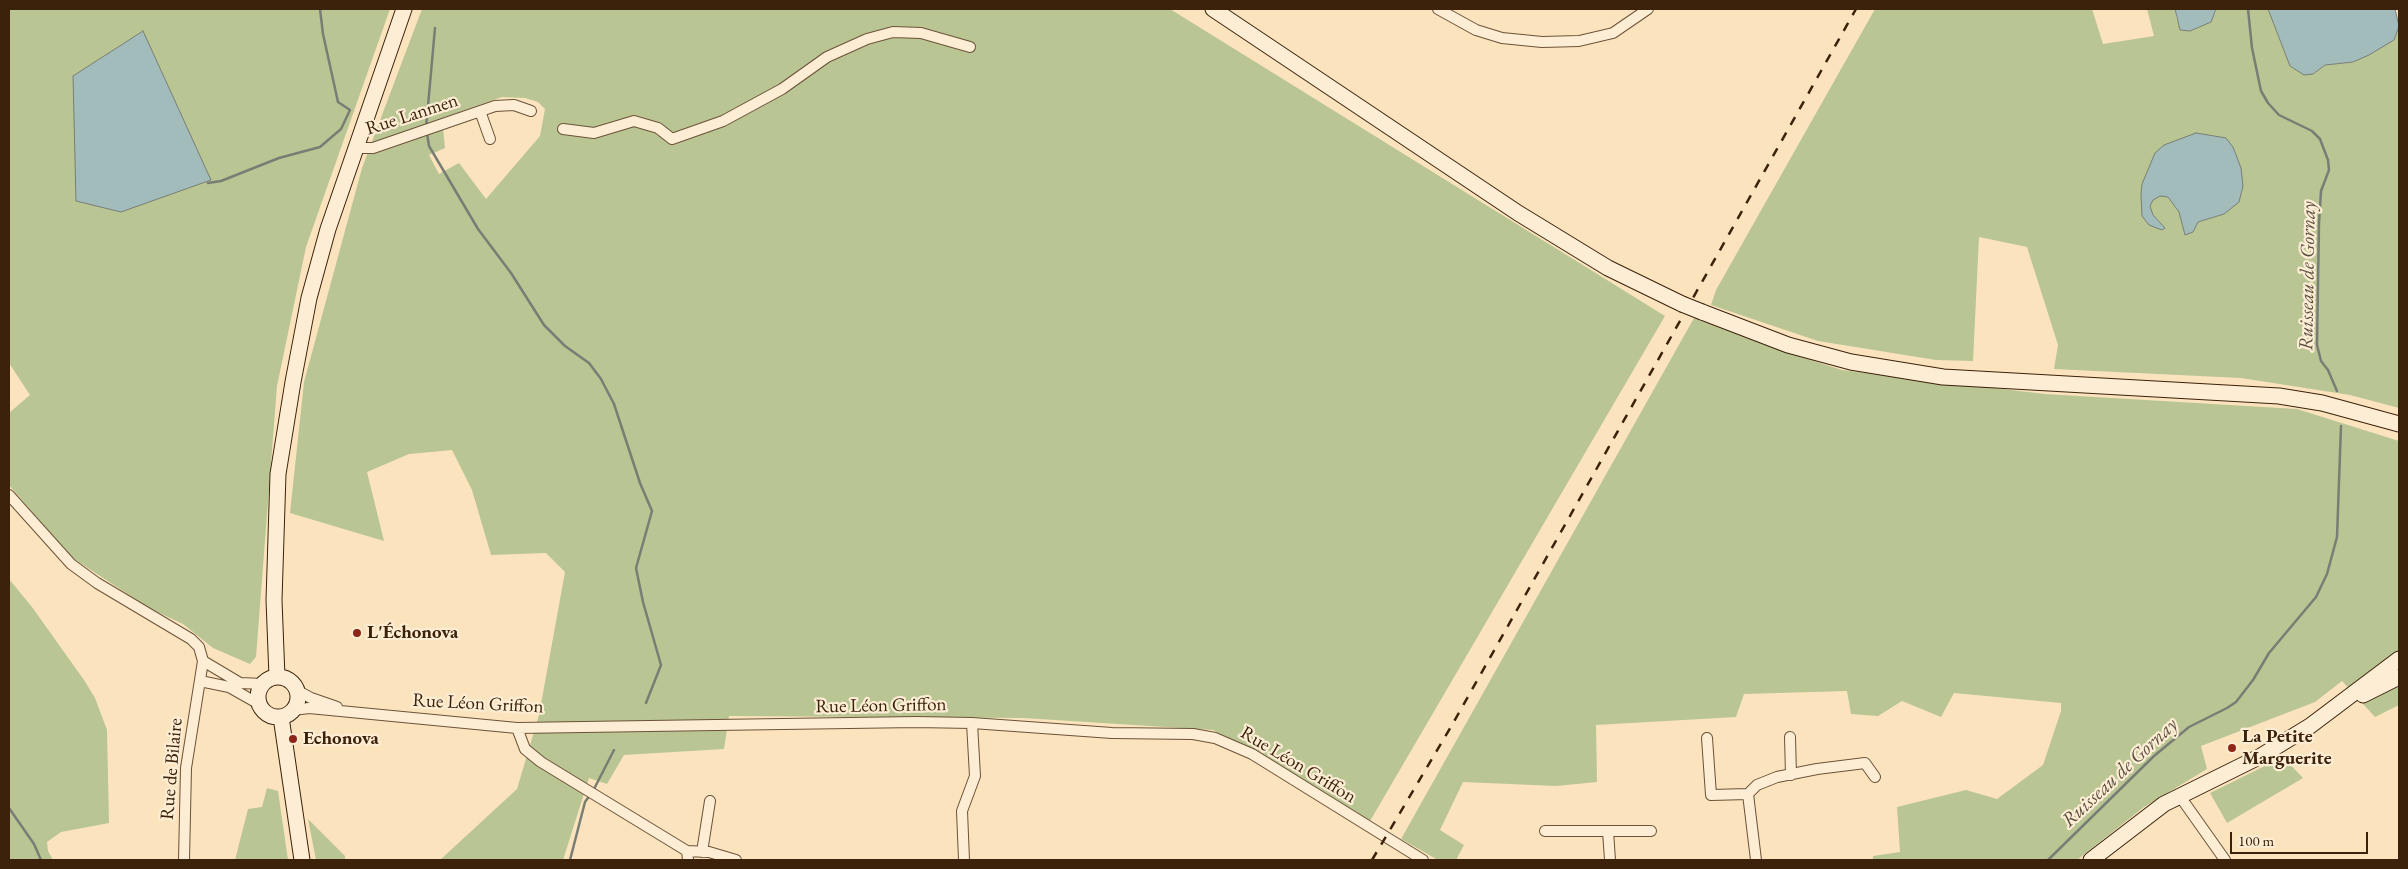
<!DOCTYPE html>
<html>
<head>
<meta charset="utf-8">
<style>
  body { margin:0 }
  #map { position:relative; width:2408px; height:869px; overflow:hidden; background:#fbe4bd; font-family:"EB Garamond",serif }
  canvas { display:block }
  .frame { position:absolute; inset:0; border:10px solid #3c210b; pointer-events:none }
  .scale { position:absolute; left:2230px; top:832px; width:138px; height:22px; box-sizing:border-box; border:2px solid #3c210b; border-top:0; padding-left:6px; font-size:15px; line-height:18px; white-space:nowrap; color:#3c210b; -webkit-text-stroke:4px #fcedd4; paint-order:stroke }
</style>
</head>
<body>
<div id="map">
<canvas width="2408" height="869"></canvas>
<div class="frame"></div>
<div class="scale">100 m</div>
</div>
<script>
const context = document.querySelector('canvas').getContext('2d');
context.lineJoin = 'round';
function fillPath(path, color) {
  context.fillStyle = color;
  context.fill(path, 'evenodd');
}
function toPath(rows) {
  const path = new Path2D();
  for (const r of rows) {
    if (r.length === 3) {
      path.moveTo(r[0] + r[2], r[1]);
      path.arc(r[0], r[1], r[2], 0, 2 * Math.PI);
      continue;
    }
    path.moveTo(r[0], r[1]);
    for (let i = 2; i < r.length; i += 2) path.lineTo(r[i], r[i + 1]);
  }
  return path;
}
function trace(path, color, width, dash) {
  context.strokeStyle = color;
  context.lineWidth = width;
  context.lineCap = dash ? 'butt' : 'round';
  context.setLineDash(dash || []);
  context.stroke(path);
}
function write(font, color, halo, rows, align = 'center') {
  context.font = font + ' "EB Garamond",serif';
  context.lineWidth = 4.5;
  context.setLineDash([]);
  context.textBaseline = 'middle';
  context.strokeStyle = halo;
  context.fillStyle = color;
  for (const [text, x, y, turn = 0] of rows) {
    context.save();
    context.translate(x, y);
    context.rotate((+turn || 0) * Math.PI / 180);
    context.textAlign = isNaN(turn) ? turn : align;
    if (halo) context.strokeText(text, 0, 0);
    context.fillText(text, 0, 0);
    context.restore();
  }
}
fillPath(toPath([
  [9,9,390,9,306,247,277,386,256,657,250,664,213,648,183,624,149,608,71,557,9,485,9,413,30,395,9,363],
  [422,9,1170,9,1665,316,1370,821,1213,730,1023,718,729,716,724,749,624,755,607,784,589,778,563,860,440,860,517,789,539,715,565,572,546,553,491,555,472,490,452,450,409,454,367,472,384,541,290,513,304,382,362,168],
  [502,97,525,98,538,102,545,109,540,136,486,199,459,163,439,174,429,155,445,148,442,118],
  [1875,9,2092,9,2103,44,2154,36,2147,9,2175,9,2177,21,2215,14,2216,9,2268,9,2290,66,2313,74,2325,65,2353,62,2394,40,2399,26,2399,408,2350,395,2241,378,2054,369,2058,345,2027,247,1979,237,1973,361,1936,360,1818,341,1711,305,1716,290],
  [2196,133,2226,139,2224,214,2198,222,2193,232,2184,230,2179,212,2168,197,2160,195,2153,200,2150,205,2153,215,2164,227,2141,208,2142,184],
  [1694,318,1779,350,1842,370,2045,394,2297,409,2399,441,2399,705,2375,717,2342,681,2315,702,2201,746,2207,769,2144,807,2077,860,1873,860,1873,856,1900,852,1897,807,1966,790,1997,799,2043,765,2061,711,2061,703,1954,693,1941,717,1902,701,1878,716,1851,714,1847,691,1744,694,1736,717,1596,725,1597,782,1556,786,1463,782,1440,830,1464,845,1456,860,1438,860,1401,839],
  [9,579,32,607,84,680,95,698,107,730,109,823,61,832,47,842,48,851,53,860,9,860],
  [2283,757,2303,778,2227,823,2210,793],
  [267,788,278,791,288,860,235,860,248,809,262,807],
  [308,819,345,856,345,860,316,860]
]), '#bac594');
const water = toPath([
  [2175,9,2216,9,2211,22,2190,31,2180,30,2175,9],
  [2268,9,2395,9,2399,26,2394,40,2369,55,2353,62,2325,65,2313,74,2304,75,2290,66,2268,9],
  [143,31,211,180,121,212,76,201,73,76,143,31],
  [2196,133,2226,138,2233,147,2241,168,2243,186,2239,202,2224,214,2198,222,2193,232,2185,235,2179,212,2168,197,2160,196,2153,200,2150,206,2153,215,2165,228,2162,230,2149,225,2142,216,2141,194,2142,184,2155,153,2164,145,2196,133]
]);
fillPath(water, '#a2bcbb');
trace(water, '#797e75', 1);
trace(toPath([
  [2248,9,2252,48,2261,91,2268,103,2279,115,2312,131,2320,139,2328,160,2329,170,2321,191,2319,223,2317,345,2321,361,2328,370,2337,391],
  [426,128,435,28],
  [427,133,429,146,478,229,511,273,544,325,565,346,589,363,601,379,614,404,640,483,652,511,636,568,643,602,661,665,646,703],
  [208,183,221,181,279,158,320,147,341,129,350,110,338,102,323,34,320,9],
  [593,791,614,750],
  [9,808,34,844,41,860],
  [570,860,585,802,590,795],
  [2048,860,2154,756,2189,727,2227,708,2236,702,2253,680,2269,653,2316,597,2327,574,2337,537,2341,426]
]), '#797e75', 2.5);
const street = toPath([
  [1438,9,1476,30,1502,38,1542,42,1579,41,1613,33,1648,9],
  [480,111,490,139],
  [563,129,594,133,634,121,658,128,672,139,723,121,782,89,827,57,867,39,893,32,921,33,970,47],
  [354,148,373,148,495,106,514,105,531,111],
  [9,495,71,564,97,583,191,639,199,647,203,661,186,768,184,860],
  [203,661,240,683,263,684],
  [200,681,229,687,259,704],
  [298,691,311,698,337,707],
  [293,710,309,708,517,728,916,722,972,723,1112,733,1193,734,1215,738,1252,754,1423,860],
  [517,728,525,749,541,762,687,851,688,860],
  [1790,737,1791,775],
  [1707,738,1711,795,1748,794,1756,860],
  [1748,794,1757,785,1777,777,1817,769,1865,763,1875,777],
  [2179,795,2225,860],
  [1545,831,1608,831],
  [687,851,709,852,736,860],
  [702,852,710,801],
  [964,860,962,811,975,776,972,723],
  [1610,860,1608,831,1651,831]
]);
const secondary = toPath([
  [1213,9,1518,213,1608,268,1682,304],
  [1702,312,1788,345,1851,362,1943,377,2279,396,2322,403,2399,424],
  [278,697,20],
  [277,677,274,600,278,474,293,382,309,298,328,229,404,9],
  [2363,695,2399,677],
  [281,717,302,860],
  [2091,860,2164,804,2261,756,2310,726,2399,659]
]);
trace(street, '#6c5238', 12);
trace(secondary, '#3c210b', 17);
trace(street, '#fcedd4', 10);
trace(secondary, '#fcedd4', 15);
trace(toPath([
  [1372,860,1452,725,1856,9]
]), '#3c210b', 2.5, [9, 9]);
const secondaryBridge = toPath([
  [1682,304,1702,312]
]);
trace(secondaryBridge, '#3c210b', 17, []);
trace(secondaryBridge, '#fcedd4', 15);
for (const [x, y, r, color] of [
  [357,633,5,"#8f2418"],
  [293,739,5,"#8f2418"],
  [2232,748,5,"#8f2418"]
]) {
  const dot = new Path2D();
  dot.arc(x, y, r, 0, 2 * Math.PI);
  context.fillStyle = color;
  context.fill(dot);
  trace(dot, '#fcedd4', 2);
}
write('19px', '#3c210b', '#fcedd4', [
  ["Rue Lanmen",412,115,-18],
  ["Rue Léon Griffon",478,704,3],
  ["Rue Léon Griffon",881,706,-1],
  ["Rue Léon Griffon",1298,765,31],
  ["Rue de Bilaire",172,769,-85]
]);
write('bold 19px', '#3c210b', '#fcedd4', [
  ["L'Échonova",367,633],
  ["La Petite",2242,737],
  ["Marguerite",2242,759],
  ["Echonova",303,739]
], 'left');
write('italic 20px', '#5b5040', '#fcedd4', [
  ["Ruisseau de Gornay",2308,276,-89],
  ["Ruisseau de Gornay",2120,773,-43]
]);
</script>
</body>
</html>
